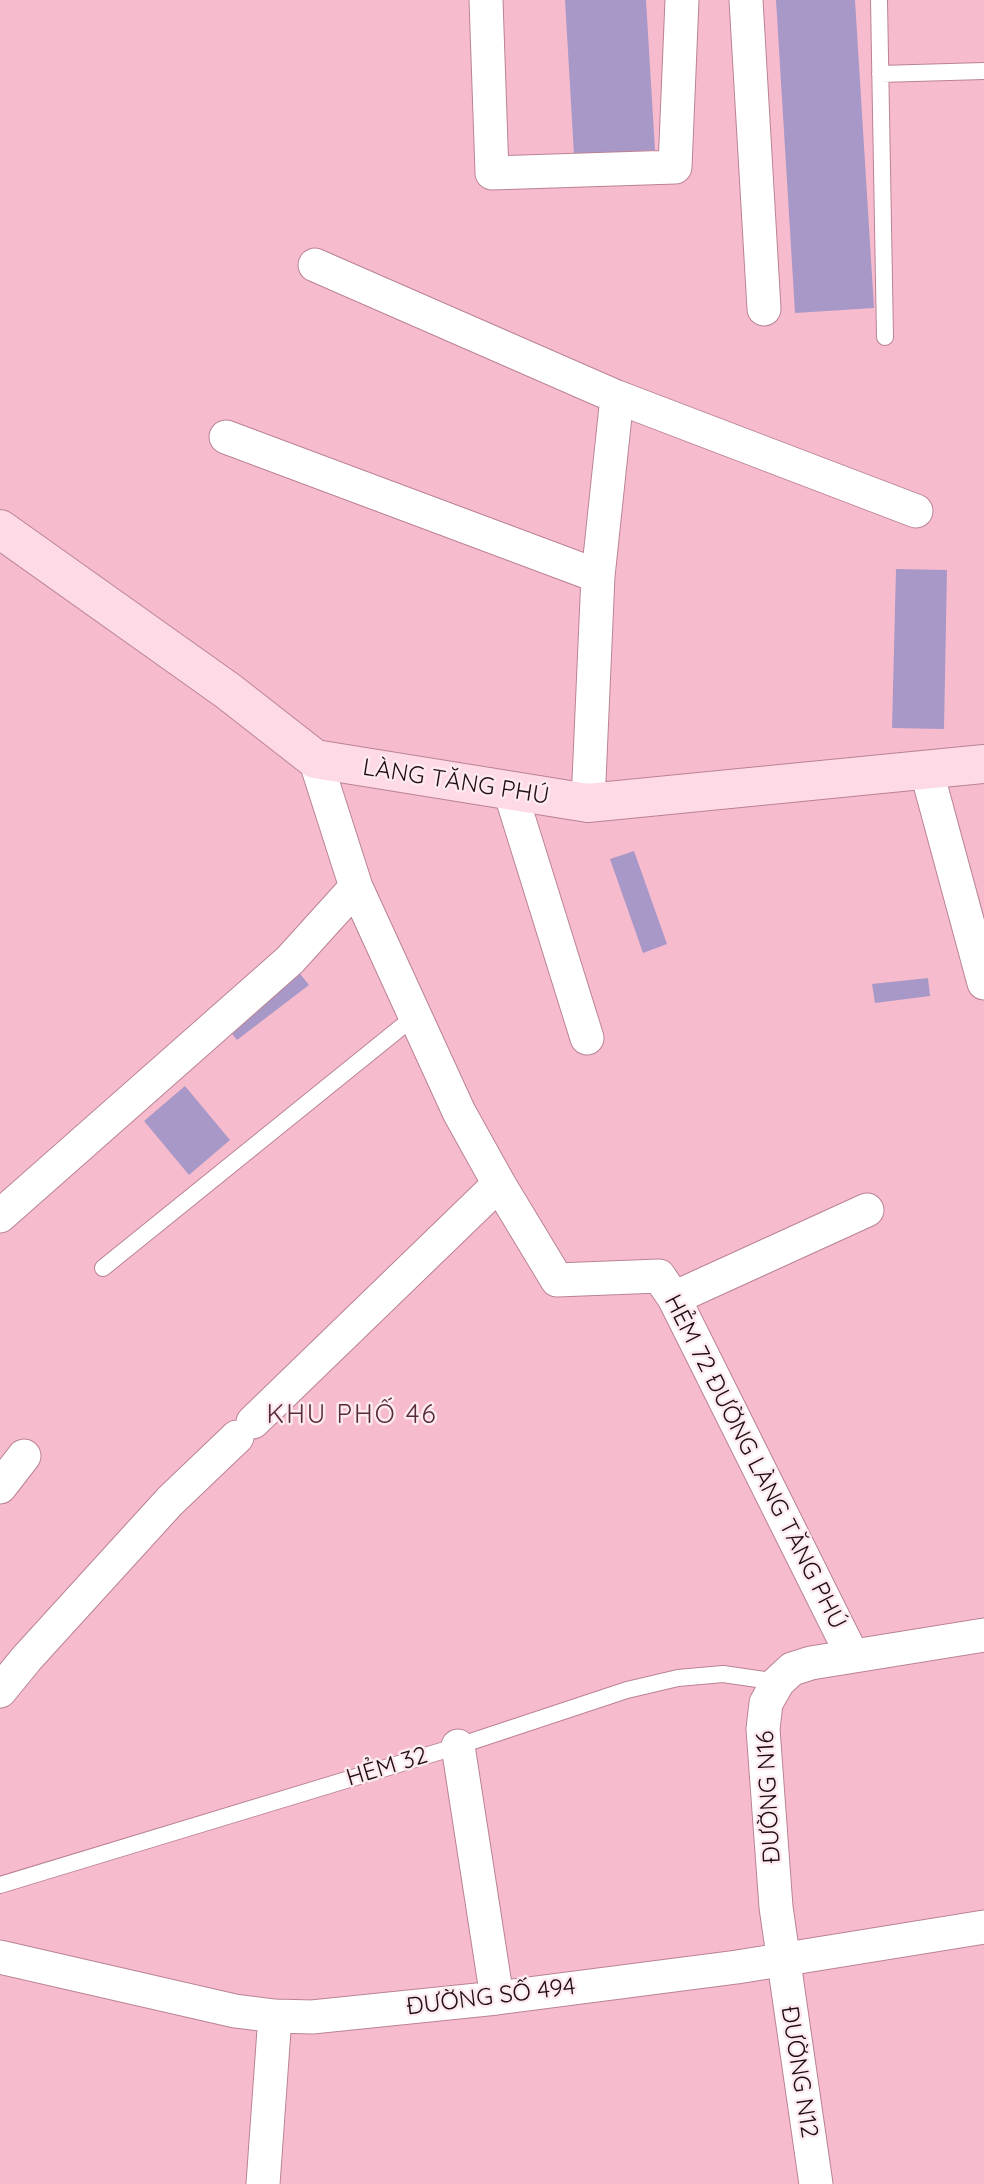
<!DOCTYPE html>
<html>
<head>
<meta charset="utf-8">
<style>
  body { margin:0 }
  canvas { display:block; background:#f6bccd }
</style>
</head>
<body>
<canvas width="984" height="2184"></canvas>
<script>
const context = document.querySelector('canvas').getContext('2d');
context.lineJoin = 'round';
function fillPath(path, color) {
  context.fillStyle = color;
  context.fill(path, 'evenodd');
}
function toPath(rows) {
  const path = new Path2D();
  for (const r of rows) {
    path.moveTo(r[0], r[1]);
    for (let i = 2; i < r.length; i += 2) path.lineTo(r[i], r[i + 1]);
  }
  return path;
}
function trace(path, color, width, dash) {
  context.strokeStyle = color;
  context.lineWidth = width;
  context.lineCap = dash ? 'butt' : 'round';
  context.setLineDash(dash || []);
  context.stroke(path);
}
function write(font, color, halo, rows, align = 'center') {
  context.font = font + ' Quicksand,sans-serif';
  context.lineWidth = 5;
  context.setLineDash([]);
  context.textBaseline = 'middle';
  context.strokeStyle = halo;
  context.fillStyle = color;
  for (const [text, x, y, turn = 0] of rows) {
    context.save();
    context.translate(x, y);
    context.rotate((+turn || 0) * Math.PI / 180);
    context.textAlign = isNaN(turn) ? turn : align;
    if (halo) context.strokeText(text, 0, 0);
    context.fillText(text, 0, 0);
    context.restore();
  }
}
fillPath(toPath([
  [565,0,646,0,655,150,574,155],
  [776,0,855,0,874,308,795,313],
  [896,569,947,570,944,729,892,728],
  [634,851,667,944,643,953,610,859],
  [297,970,309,985,237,1040,225,1025],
  [928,978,930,996,875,1003,872,984],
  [185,1086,230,1140,189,1175,144,1121]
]), '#a898c8');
const lane = toPath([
  [879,0,885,337],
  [880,74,984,71],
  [103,1268,415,1016],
  [0,1885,458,1746,627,1690,678,1678,723,1674,778,1682]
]);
const street = toPath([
  [486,0,492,173,675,167,682,0],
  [746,0,764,309],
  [315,265,617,397,916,511],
  [226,437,598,576],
  [315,759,356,887,459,1112,499,1184,557,1280,659,1276,674,1298,852,1655],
  [926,769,984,983],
  [510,791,587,1038],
  [588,803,598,576,617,397],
  [0,1216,290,960,356,887],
  [674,1298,867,1210],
  [253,1422,499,1184],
  [0,1487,24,1456],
  [0,1691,27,1658,170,1501,237,1437],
  [458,1746,497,1998],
  [0,1957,235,2011,275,2016,312,2017,497,1998,737,1967,984,1927],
  [263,2184,275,2016],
  [816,2184,776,1907,763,1729,766,1703,778,1682,792,1669,811,1663,984,1635]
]);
const secondary = toPath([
  [0,529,228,691,315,759,588,803,984,764]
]);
trace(lane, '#ba8393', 18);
trace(street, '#ba8393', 35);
trace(secondary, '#ba8393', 40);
trace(lane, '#fff', 16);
trace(street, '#fff', 33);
trace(secondary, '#fed9e6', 38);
write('24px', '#200d13', '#fceaef', [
  ["LÀNG TĂNG PHÚ",456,782,9],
  ["HẺM 72 ĐƯỜNG LÀNG TĂNG PHÚ",755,1462,63],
  ["HẺM 32",387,1767,-17],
  ["ĐƯỜNG N16",769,1797,-93],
  ["ĐƯỜNG SỐ 494",491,1997,-7],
  ["ĐƯỜNG N12",799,2072,81]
]);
context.letterSpacing = '2px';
write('26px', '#582b3a', '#fceaef', [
  ["KHU PHỐ 46",352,1415]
]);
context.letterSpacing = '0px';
</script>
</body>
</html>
